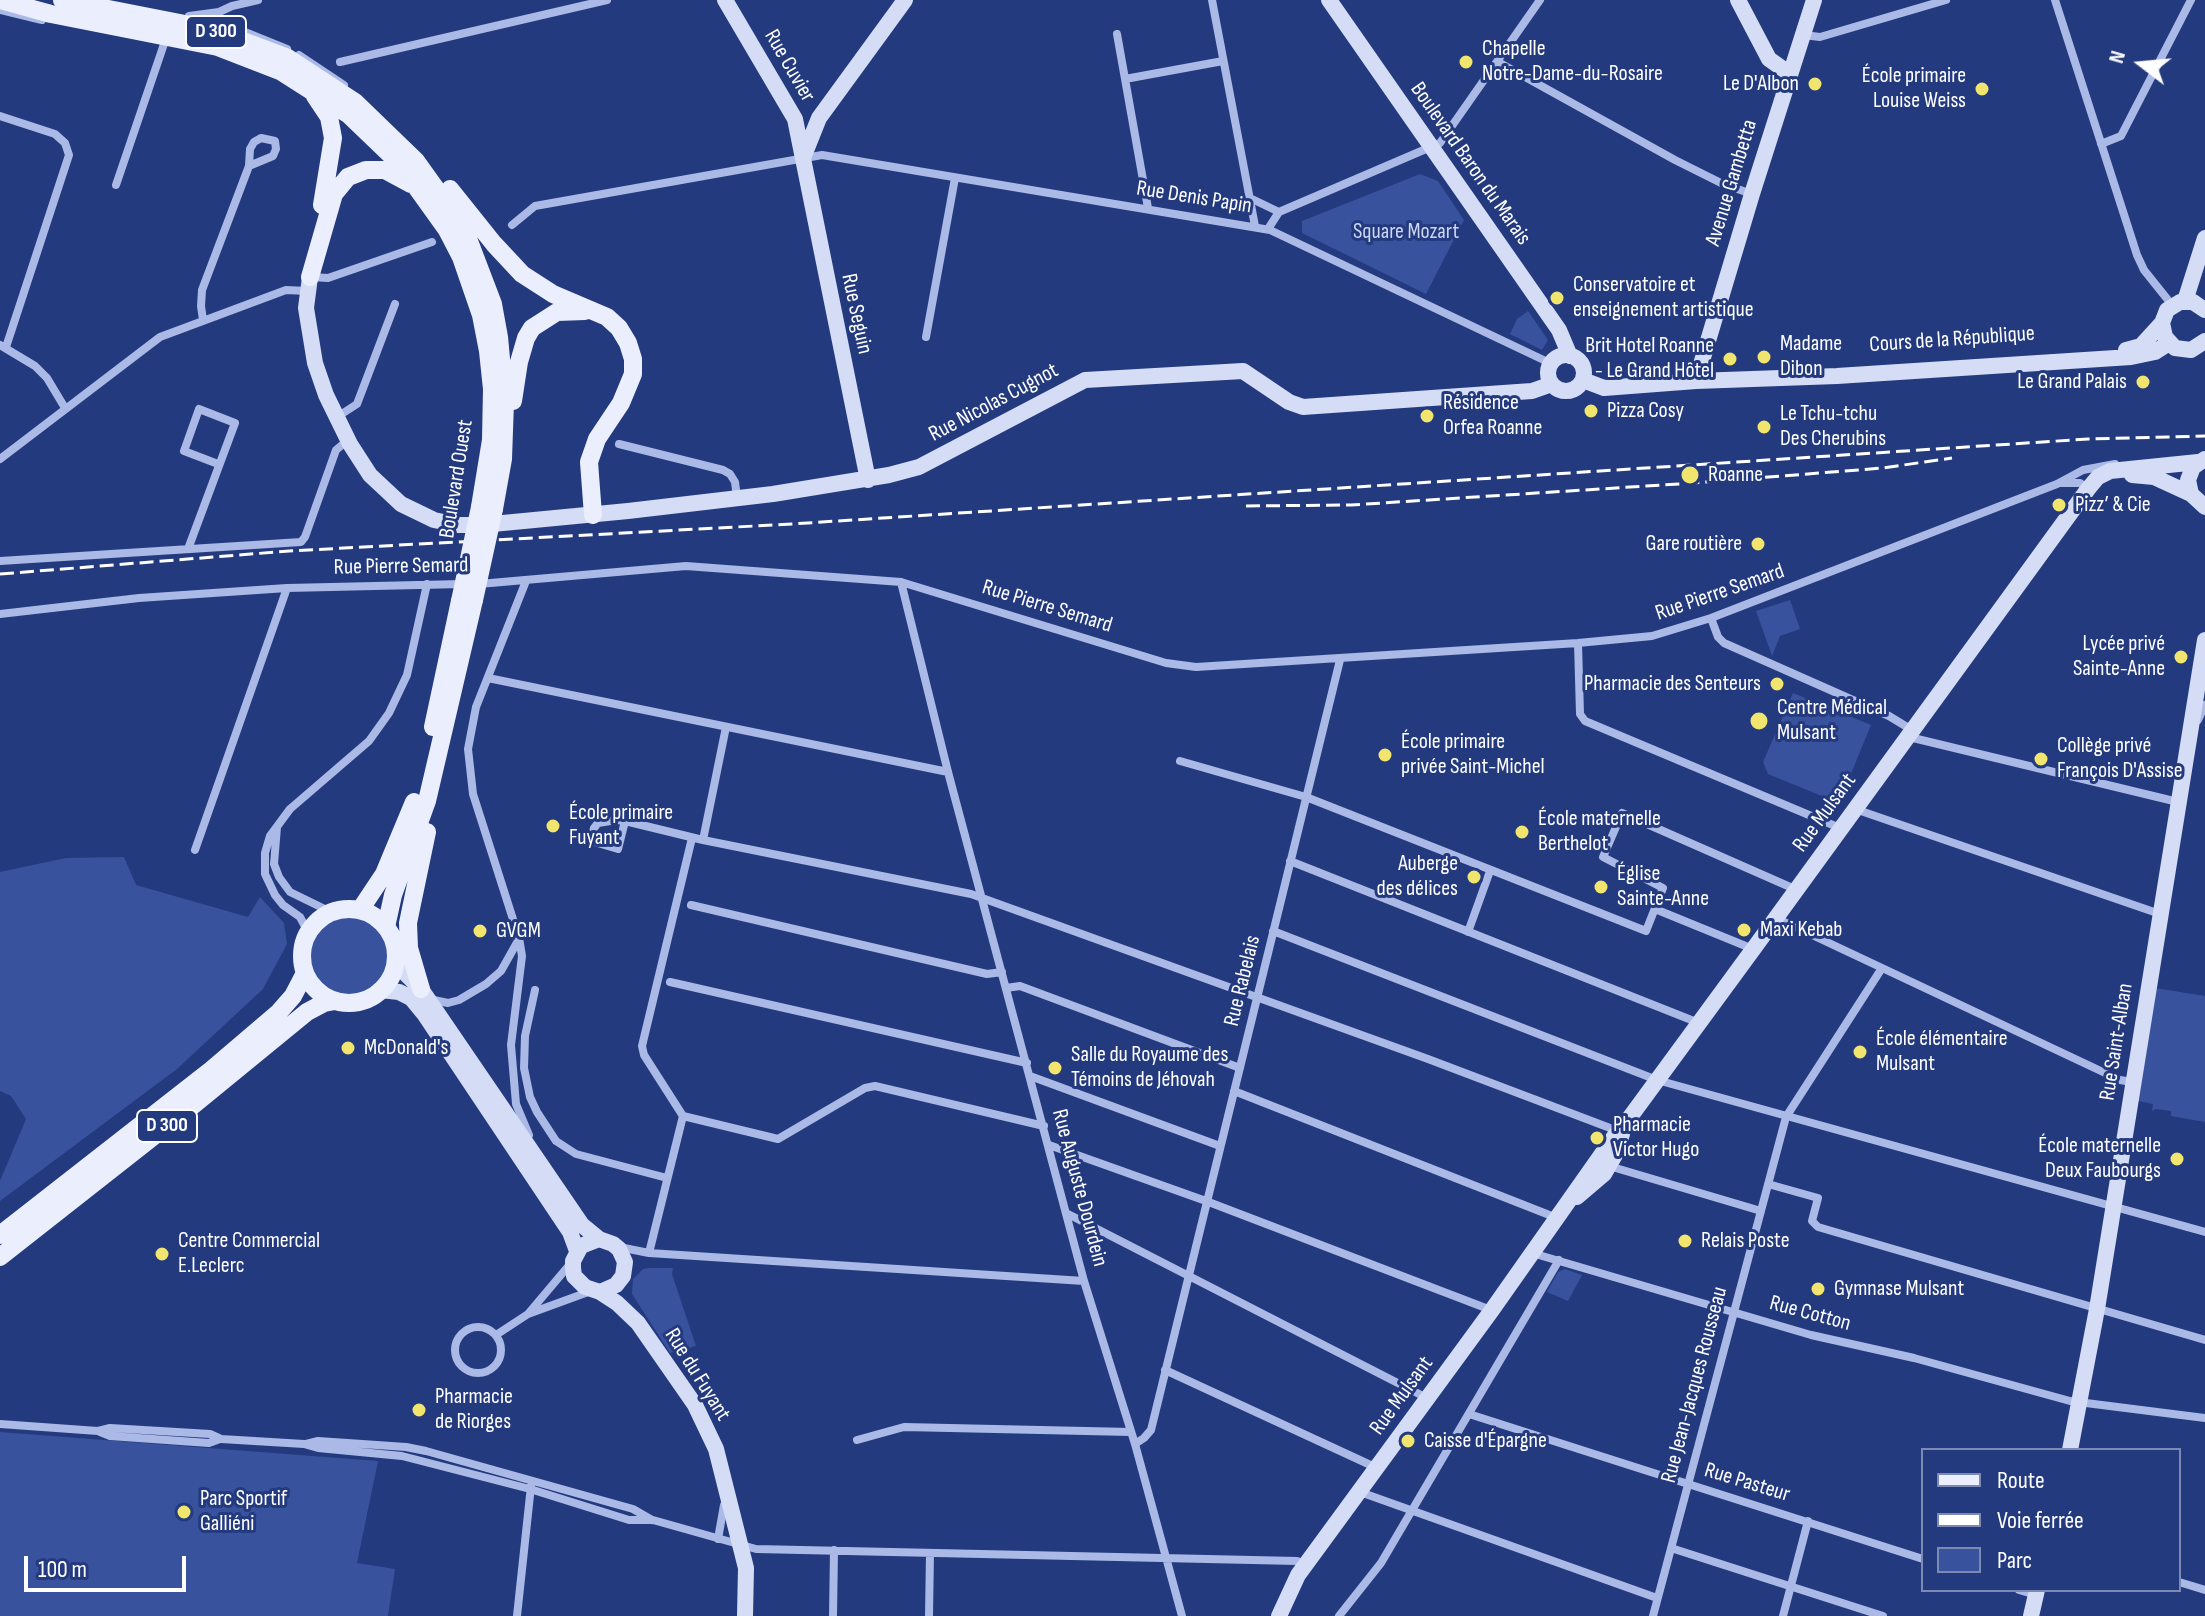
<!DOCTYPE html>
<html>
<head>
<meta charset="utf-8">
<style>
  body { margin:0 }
  #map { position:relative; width:2205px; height:1616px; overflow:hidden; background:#243a7f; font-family:"Sofia Sans Condensed",sans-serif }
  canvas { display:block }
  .legend { position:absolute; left:1921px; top:1448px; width:260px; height:144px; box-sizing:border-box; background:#243a7f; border:2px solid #7c89b2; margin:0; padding:10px 14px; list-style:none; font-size:24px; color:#fff }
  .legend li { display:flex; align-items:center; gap:16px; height:40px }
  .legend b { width:40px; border:2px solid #7c89b2 }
  .north { position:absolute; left:2101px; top:24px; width:80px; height:80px; -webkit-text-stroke:6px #243a7f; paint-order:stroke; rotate:286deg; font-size:22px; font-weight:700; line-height:32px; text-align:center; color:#fff }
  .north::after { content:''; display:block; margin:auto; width:28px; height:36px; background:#fff; clip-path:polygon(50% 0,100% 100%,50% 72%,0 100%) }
  .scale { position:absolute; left:24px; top:1556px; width:162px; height:36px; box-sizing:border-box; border:4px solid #fff; border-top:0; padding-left:10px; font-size:24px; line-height:28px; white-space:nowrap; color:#fff; -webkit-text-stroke:6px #243a7f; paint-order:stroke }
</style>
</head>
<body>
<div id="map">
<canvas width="2205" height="1616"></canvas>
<ul class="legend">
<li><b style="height:10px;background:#ebeffd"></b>Route</li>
<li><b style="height:10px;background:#fff"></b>Voie ferrée</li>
<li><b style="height:22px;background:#38529d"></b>Parc</li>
</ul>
<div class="north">N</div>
<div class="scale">100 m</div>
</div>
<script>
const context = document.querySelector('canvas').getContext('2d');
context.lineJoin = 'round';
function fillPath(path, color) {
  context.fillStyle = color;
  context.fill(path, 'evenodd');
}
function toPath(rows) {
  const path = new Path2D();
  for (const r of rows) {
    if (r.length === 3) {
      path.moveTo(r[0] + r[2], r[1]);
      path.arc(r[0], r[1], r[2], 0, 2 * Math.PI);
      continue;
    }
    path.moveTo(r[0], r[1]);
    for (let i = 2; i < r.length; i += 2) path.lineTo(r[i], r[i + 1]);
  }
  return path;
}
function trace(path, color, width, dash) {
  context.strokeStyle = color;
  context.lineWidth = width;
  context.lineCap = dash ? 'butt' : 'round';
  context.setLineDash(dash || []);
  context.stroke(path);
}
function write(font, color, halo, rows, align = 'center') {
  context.font = font + ' "Sofia Sans Condensed",sans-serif';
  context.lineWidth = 6;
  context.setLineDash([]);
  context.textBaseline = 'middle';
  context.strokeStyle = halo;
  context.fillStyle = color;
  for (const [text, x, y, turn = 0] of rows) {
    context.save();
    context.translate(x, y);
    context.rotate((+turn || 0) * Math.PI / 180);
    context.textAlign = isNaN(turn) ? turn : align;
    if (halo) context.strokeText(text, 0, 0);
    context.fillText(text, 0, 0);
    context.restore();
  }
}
fillPath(toPath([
  [1420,174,1438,181,1464,220,1426,294,1302,233,1302,221],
  [1528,311,1548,340,1542,350,1510,334,1517,319],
  [1790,600,1800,629,1780,636,1772,656,1756,611],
  [1793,693,1871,725,1839,803,1768,774,1763,762],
  [124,857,136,885,248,917,260,897,284,923,287,944,263,989,177,1069,0,1201,0,1181,26,1119,11,1096,0,1091,0,872,66,858],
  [348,957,40],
  [2155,988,2205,996,2205,1122,2171,1116,2171,1111,2156,1109,2152,1111,2153,1104,2134,1100],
  [649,1268,673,1268,672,1274,696,1346,670,1353,632,1294,633,1279,643,1269],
  [1565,1269,1582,1275,1568,1301,1547,1292,1558,1272],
  [0,1432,378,1461,357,1563,395,1569,388,1616,0,1616]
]), '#38529d');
trace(toPath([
  [1212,0,1255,226],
  [2055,0,2137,255,2144,270,2172,305],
  [0,10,42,20],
  [189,16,219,12,232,6,258,0],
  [240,30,287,49],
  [1117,34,1148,208],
  [1803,35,1820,37,1946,0],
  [299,55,344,85],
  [340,62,607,0],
  [1498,62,1675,160,1723,184,1752,194],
  [1125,79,1223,61],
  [0,116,55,134,65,143,69,155,6,347],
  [2101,144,2121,136,2191,0],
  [116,185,164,44],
  [1252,199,1279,212],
  [512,225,535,206,822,155,1270,230,1552,364],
  [1268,229,1279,212,1440,143,1540,0],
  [311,277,328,278,432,242],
  [203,320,201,306,202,290,249,166,250,149,254,142,261,138,275,141,276,149,273,156,249,166],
  [926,337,955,178],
  [0,345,35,366,47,378,65,408],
  [337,417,357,404,395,304],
  [619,444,723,470,730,474,735,482,737,498],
  [0,459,160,337,286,290,308,291],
  [2061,483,2080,483,2088,489],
  [188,549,235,423,199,409,184,451,218,464],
  [0,561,301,542,305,537,336,450,348,440],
  [526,581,476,707,468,749,473,794,519,938,522,956,511,1045,516,1104,529,1135],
  [901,582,948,772,1084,1281,1135,1444,1182,1616],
  [479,584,686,566,901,582,1166,663,1196,667,1578,643,1652,636,1711,618,2057,484,2083,470,2115,464],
  [0,614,139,598,287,588,462,584],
  [1711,618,1718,637,1724,643,1889,716,1912,730],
  [1578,643,1580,714,1585,721,1840,828],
  [488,678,948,772],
  [2198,720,2205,705],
  [1909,737,2178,802],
  [1180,761,1306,797,1646,931,1663,888,1603,857,1622,813,1797,890],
  [1855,809,2160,914],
  [625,821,618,849,591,841,594,828,598,823,617,820,625,821,703,840,971,894,1428,1059,1618,1131],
  [277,827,274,864,279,877,290,892,331,912],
  [703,840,726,727],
  [195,850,287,588],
  [1290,861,1699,1023],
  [691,905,987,974,1002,972],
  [1655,909,1753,949],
  [1776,918,2120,1080,2132,1082],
  [1273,931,1657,1080,2205,1232],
  [308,932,300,917,283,905,275,895,265,874,265,853,270,836,290,809,369,741,389,713,407,675,427,584],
  [1468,932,1490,871],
  [670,982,1027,1063],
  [1006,988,1020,986,1240,1068],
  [535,990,525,1036,524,1068,530,1097,537,1112,556,1141,576,1154,667,1178],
  [429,999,448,1003,459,1000,486,984,501,971,519,939],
  [1030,1076,1220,1146],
  [1234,1091,1557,1218],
  [683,1116,778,1139,865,1088,875,1086,1044,1126],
  [1049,1145,1206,1201,1491,1310],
  [1609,1166,1761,1211],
  [1768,1184,1818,1198,1812,1221,1818,1227,2205,1340],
  [1066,1213,1427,1398],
  [619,1247,649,1253,1084,1281],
  [649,1253,683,1116,644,1055,642,1046,692,838],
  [1532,1253,1811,1335,1914,1358,2070,1401,2205,1418],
  [528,1314,571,1263],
  [478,1350,23],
  [496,1335,528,1314,591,1291],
  [1165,1370,1377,1468],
  [1469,1414,1923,1559],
  [0,1424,98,1431,110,1428,210,1434,221,1439,304,1444,318,1448,402,1456,530,1489,629,1520,653,1520,756,1549,1297,1561,1305,1564],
  [100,1432,110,1436,209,1443,220,1439],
  [857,1440,904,1427,1131,1432],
  [306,1444,318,1441,406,1447,426,1451,633,1509,652,1520],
  [1135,1444,1144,1438,1151,1430,1340,660],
  [1360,1492,1657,1598],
  [718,1539,724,1505],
  [1671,1548,1883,1616],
  [2179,1582,2205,1590],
  [2019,1590,2036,1595],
  [517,1616,531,1486],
  [833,1616,834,1550],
  [929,1616,930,1553],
  [1339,1616,1381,1563,1559,1260],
  [1653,1616,1786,1117,1882,968],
  [1783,1616,1808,1521]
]), '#aab9e6', 8);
trace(toPath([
  [725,0,795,119,868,480],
  [1329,0,1559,330,1570,356],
  [1738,0,1769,59,1790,74],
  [803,158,819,118,905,0],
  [310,277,306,308,315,363,326,395,350,444,370,475,401,504,434,520,457,525,482,525,628,511,773,494,889,475,919,467,1085,380,1243,371,1289,402,1303,407,1532,391,1552,384],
  [2185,301,2205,238],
  [2205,310,2193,302,2180,302,2167,310,2162,323,2165,337,2175,348,2191,350,2205,341],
  [2126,350,2141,346,2162,323],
  [1566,373,18],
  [1583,380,1604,388,1696,381,1837,376,2131,357,2155,352,2169,343],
  [1696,381,1752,194,1814,0],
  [2205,459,2193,467,2188,480,2191,494,2205,507],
  [2132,475,2154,477,2191,494],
  [395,963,421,989,582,1225,599,1239,613,1244,619,1249,625,1262,623,1276,616,1285,600,1292,585,1287,574,1276,573,1268,573,1261,581,1246,599,1239],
  [380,990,399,992,411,998,425,1015,570,1232,577,1251],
  [1577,1197,1604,1174,1615,1155,1622,1134],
  [600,1292,617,1303,638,1323,695,1405,716,1449,746,1568,745,1616],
  [2070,1450,2097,1309,2205,640],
  [1279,1616,1298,1575,1492,1310,1618,1131,1625,1124,1757,944,2088,489,2098,477,2110,471,2198,462],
  [2031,1616,2037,1590]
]), '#d4dcf6', 16);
trace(toPath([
  [0,0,51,14,218,47,280,71,349,115,399,163,447,230,461,257,481,315,488,351,492,389,491,440,480,507],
  [62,0,185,24,227,35,288,58,355,102,416,161,464,228,493,304,499,337,505,402,503,459,494,509],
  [315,96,329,117,333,138,322,205],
  [450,189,494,244,522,274,553,294,607,317,619,328,628,343,633,359,633,374,621,403,597,439,589,462,593,515],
  [310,277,334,194,348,177,366,170,385,170,411,184],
  [513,401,519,362,526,338,532,328,557,312,585,311],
  [433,727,460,601],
  [349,956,47],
  [360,910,384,874,414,802],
  [386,927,393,895,427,801,474,600],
  [421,989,409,948,408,923,427,832],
  [0,1235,211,1070,279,1012,293,996,305,973],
  [0,1257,196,1103,307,1012,324,1003,335,1001]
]), '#ebeffd', 18);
trace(toPath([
  [1246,506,1351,505,1693,483,1883,468,1952,458],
  [0,574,289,551,792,524,2088,439,2205,436]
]), '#fff', 3, [14, 6]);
trace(toPath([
  [474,600,494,509],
  [460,601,480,507]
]), '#ebeffd', 18);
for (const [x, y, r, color] of [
  [1466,62,8,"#f1e56d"],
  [1815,84,8,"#f1e56d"],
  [1982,89,8,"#f1e56d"],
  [1557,298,8,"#f1e56d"],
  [1764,357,8,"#f1e56d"],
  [1730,359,8,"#f1e56d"],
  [2143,382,8,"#f1e56d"],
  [1591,411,8,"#f1e56d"],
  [1427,416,8,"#f1e56d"],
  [1764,427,8,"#f1e56d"],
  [1690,475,10,"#f1e56d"],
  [2059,505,8,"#f1e56d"],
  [1758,544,8,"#f1e56d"],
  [2181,657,8,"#f1e56d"],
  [1777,684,8,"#f1e56d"],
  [1759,721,10,"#f1e56d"],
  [1385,755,8,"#f1e56d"],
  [2041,759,8,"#f1e56d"],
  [553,826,8,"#f1e56d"],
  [1522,832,8,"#f1e56d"],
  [1474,877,8,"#f1e56d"],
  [1601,887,8,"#f1e56d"],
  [1744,930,8,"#f1e56d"],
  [480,931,8,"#f1e56d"],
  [348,1048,8,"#f1e56d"],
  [1860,1052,8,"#f1e56d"],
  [1055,1068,8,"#f1e56d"],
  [1597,1138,8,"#f1e56d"],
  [2177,1159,8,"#f1e56d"],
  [1685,1241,8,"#f1e56d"],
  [162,1254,8,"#f1e56d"],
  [1818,1289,8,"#f1e56d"],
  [419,1410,8,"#f1e56d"],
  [1408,1441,8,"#f1e56d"],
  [184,1512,8,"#f1e56d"]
]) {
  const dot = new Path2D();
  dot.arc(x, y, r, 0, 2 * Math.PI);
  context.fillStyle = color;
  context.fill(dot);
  trace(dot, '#243a7f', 3);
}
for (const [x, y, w] of [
  [216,32,60],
  [167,1126,60]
]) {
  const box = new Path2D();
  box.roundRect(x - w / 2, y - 16, w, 32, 6);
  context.fillStyle = '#243a7f';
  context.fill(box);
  trace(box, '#fff', 2);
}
write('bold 20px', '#fff', null, [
  ["D 300",216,32],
  ["D 300",167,1126]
]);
write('22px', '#fff', '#243a7f', [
  ["Chapelle",1482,49],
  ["Notre-Dame-du-Rosaire",1482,74],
  ["École primaire",1966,76,"right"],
  ["Louise Weiss",1966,101,"right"],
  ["Le D'Albon",1799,84,"right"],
  ["Conservatoire et",1573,285],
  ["enseignement artistique",1573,310],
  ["Madame",1780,344],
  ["Dibon",1780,369],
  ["Brit Hotel Roanne",1714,346,"right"],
  ["- Le Grand Hôtel",1714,371,"right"],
  ["Le Grand Palais",2127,382,"right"],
  ["Résidence",1443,403],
  ["Orfea Roanne",1443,428],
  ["Pizza Cosy",1607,411],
  ["Le Tchu-tchu",1780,414],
  ["Des Cherubins",1780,439],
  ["Roanne",1708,475],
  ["Pizz’ & Cie",2075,505],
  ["Gare routière",1742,544,"right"],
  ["Lycée privé",2165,644,"right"],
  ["Sainte-Anne",2165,669,"right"],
  ["Pharmacie des Senteurs",1761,684,"right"],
  ["Centre Médical",1777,708],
  ["Mulsant",1777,733],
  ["École primaire",1401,742],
  ["privée Saint-Michel",1401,767],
  ["Collège privé",2057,746],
  ["François D'Assise",2057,771],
  ["École primaire",569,813],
  ["Fuyant",569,838],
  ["École maternelle",1538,819],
  ["Berthelot",1538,844],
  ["Auberge",1458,864,"right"],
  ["des délices",1458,889,"right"],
  ["Église",1617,874],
  ["Sainte-Anne",1617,899],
  ["Maxi Kebab",1760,930],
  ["GVGM",496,931],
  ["École élémentaire",1876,1039],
  ["Mulsant",1876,1064],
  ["McDonald's",364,1048],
  ["Salle du Royaume des",1071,1055],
  ["Témoins de Jéhovah",1071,1080],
  ["Pharmacie",1613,1125],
  ["Victor Hugo",1613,1150],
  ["École maternelle",2161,1146,"right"],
  ["Deux Faubourgs",2161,1171,"right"],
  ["Centre Commercial",178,1241],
  ["E.Leclerc",178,1266],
  ["Relais Poste",1701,1241],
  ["Gymnase Mulsant",1834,1289],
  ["Pharmacie",435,1397],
  ["de Riorges",435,1422],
  ["Caisse d'Épargne",1424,1441],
  ["Parc Sportif",200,1499],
  ["Galliéni",200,1524]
], 'left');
write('22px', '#fff', '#243a7f', [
  ["Rue Cuvier",789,66,60],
  ["Boulevard Baron du Marais",1470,164,55],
  ["Avenue Gambetta",1732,183,-73],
  ["Rue Denis Papin",1194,198,9],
  ["Rue Seguin",856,314,78],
  ["Cours de la République",1952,340,-4],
  ["Rue Nicolas Cugnot",994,403,-28],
  ["Boulevard Ouest",457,479,-81],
  ["Rue Pierre Semard",401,567,-1],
  ["Rue Pierre Semard",1720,593,-19],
  ["Rue Pierre Semard",1047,607,17],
  ["Rue Mulsant",1825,813,-54],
  ["Rue Rabelais",1243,981,-76],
  ["Rue Saint-Alban",2117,1042,-81],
  ["Rue Auguste Dourdein",1079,1188,75],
  ["Rue Cotton",1810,1314,15],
  ["Rue du Fuyant",697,1375,58],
  ["Rue Jean-Jacques Rousseau",1695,1385,-75],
  ["Rue Mulsant",1402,1396,-54],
  ["Rue Pasteur",1747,1483,17]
]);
write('22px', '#cdd7f5', '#243a7f', [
  ["Square Mozart",1406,232]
]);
</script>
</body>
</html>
